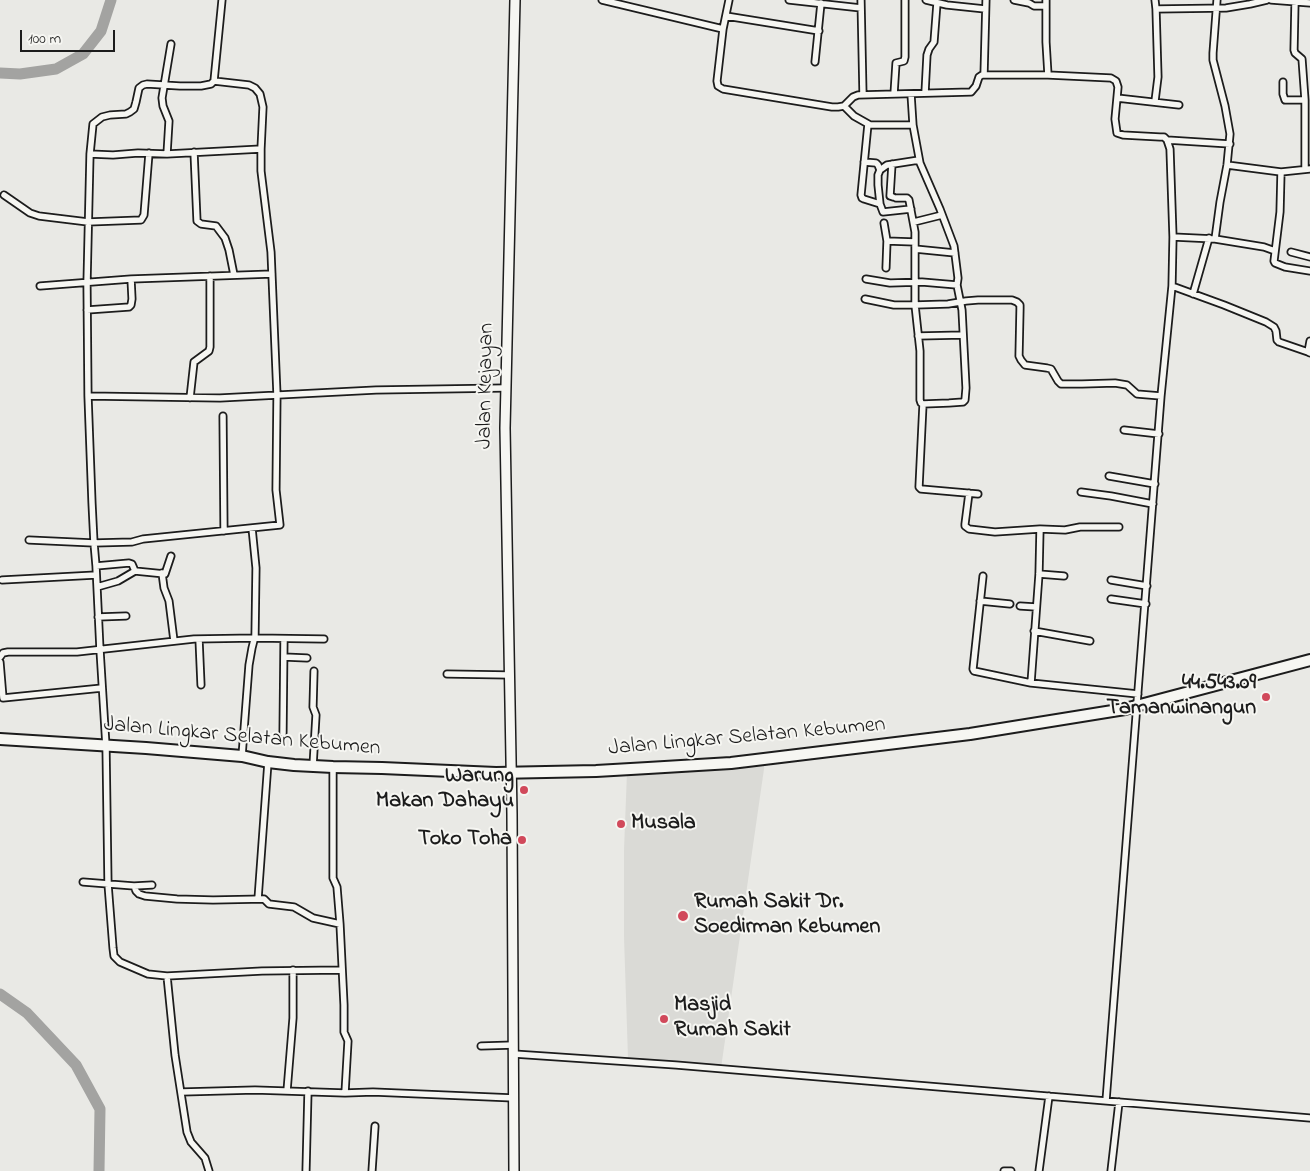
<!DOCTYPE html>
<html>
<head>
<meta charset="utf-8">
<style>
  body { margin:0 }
  #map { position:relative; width:1310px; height:1171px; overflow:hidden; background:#e9e9e5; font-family:"Indie Flower",sans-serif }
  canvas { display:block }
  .scale { position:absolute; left:20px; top:30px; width:95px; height:22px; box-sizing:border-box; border:2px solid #1c1c1c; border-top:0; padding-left:6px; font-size:15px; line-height:18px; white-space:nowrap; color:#1c1c1c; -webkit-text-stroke:4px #f6f6f2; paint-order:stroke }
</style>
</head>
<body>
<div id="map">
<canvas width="1310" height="1171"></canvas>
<div class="scale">100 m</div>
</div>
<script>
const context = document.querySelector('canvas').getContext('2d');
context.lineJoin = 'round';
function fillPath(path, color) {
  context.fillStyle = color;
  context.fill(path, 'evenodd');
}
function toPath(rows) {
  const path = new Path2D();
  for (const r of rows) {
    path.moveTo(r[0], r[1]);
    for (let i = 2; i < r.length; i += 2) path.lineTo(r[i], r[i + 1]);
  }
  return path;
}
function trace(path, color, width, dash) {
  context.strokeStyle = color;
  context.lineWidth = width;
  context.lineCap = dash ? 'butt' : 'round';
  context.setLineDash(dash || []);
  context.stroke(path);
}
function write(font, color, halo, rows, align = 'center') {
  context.font = font + ' "Indie Flower",sans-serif';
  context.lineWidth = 4;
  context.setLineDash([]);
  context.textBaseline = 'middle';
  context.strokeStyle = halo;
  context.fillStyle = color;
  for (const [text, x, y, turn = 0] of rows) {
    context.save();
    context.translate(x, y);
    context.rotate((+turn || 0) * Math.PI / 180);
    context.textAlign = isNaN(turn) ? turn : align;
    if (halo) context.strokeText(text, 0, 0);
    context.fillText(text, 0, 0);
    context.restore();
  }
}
fillPath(toPath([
  [765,762,721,1068,683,1066,628,1058,624,937,624,850,627,772]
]), '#dadad6');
trace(toPath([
  [0,73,20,74,56,69,83,54,101,31,111,0],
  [0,994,27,1013,76,1065,100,1109,99,1171]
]), '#a3a3a1', 11);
const minor = toPath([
  [602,0,723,29,717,81,718,86,723,89,832,107,838,107,844,106,853,97,858,95,971,92,976,86,979,77,982,75,1048,75,1111,78,1116,81,1118,87,1115,119,1117,133,1123,135,1160,137,1164,137,1167,140,1170,149,1173,237,1172,286,1161,396,1106,1101],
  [789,0,861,8],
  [861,0,863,95],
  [926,0,947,5,985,9],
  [1014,0,1029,3,1034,6,1046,6],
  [1046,0,1046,42,1048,75],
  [1155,0,1156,9,1226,8,1250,4,1267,0],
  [1271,0,1310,3],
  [1295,2,1294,50,1295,53,1302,59,1305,100],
  [726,16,819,31],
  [723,29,729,0],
  [815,62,821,3],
  [984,75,986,0],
  [214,81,222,0],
  [1283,82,1283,94,1285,100,1305,100,1305,169],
  [925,93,927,55,929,49,934,42,937,3],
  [894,94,896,63,904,61,905,57,905,0],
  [911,94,913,125,920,163,940,209,954,246,958,278,957,285,962,310,966,388,965,400,963,402,949,403,923,404],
  [1117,98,1179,105],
  [1155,101,1158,77,1156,9],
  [844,106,854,116,870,125,913,125],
  [868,124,861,195,862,198,864,199,880,204],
  [1167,140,1230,144],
  [194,152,197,221,201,224,216,226,225,238,229,250,234,275],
  [90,154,113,155,138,153,167,154,261,149],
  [167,154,169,121,163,106,162,98,171,44],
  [864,162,876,163,878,165,880,170],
  [892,164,890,196,893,197],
  [1227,165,1281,172,1310,169],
  [1281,172,1280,212,1274,261,1275,263,1285,267,1310,271],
  [4,195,30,213,39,216,88,222,141,220,144,215,149,153],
  [896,198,907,198,909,200,915,232,915,305,920,351,920,400,921,403,923,404,919,487,921,489,978,494],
  [911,209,883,212,880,204,878,185,878,175,880,170,887,165,919,160],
  [914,222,942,215],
  [884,223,887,241,886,268],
  [1173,237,1215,239,1264,247,1275,251],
  [1215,239,1220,202,1227,165,1230,134,1225,106,1213,60,1213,53,1217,0],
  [887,241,915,242],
  [915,249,955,253],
  [1291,252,1310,257],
  [866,279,890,283,922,282,957,285],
  [40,286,131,279,272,274],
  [1172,286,1224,305,1266,322,1274,327,1276,331,1277,340,1279,342,1308,352],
  [1193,294,1209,238],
  [865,299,894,305,915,305,948,304,966,301,978,300,1012,300,1017,302,1020,305,1020,309,1019,356,1021,360,1025,365,1047,368,1051,369,1058,381,1061,384,1082,384,1115,383,1127,385,1137,394,1161,396],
  [87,310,129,307,131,305,132,299,131,279],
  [918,336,963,335],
  [1310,341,1308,352,1310,353],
  [88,396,220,398,376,390,505,388],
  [190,398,194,362,209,351,210,347,210,276],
  [223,416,224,531],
  [1124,430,1159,434],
  [1109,476,1155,484],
  [1081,492,1111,496,1153,504],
  [969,493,965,524,965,526,969,529,995,532,1040,529,1065,530,1080,527,1119,527],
  [29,540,94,543,132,542,143,539,280,525,276,490,277,395,271,252,261,171,261,149,263,107,260,94,255,88,249,85,214,81,211,84,201,86,180,86,147,84,143,85,139,88,136,102,134,109,130,112,126,114,110,115,102,117,93,124,90,154,87,283,88,396,92,503,94,543,96,566,100,650,106,746,108,884,113,948,114,956,120,962,148,974,167,976,175,1055,187,1132,191,1142,205,1158,209,1171],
  [96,566,129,563,132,564,135,571],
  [162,573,164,588,169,601,174,641],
  [1039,574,1064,576],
  [983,576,973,669,974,671,1031,683,1138,694],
  [2,580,96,575],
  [1111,580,1147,586],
  [97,587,118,581,135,571,165,574,171,556],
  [1111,599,1146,604],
  [980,601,1010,604],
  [1020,606,1036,607],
  [98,617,126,616],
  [1034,631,1090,641],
  [199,639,201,685],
  [0,657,3,653,8,652,77,652,194,639,255,638,324,639],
  [284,657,307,658],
  [0,662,3,698,102,688],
  [447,674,509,675],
  [1031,683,1039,574,1040,529],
  [283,733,284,639],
  [242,756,249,665,252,648,255,636,256,568,252,528],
  [313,766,316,715,313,707,314,671],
  [333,767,333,878,337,887,340,924,344,1005,344,1032,348,1041,345,1093],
  [83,882,134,886,152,885],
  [134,886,136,891,139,894,145,896,177,899,213,900,264,899,269,904,294,907,313,918,340,924],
  [258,899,268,762],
  [167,976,262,971,341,970],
  [481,1046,514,1045],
  [514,1054,676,1065,1310,1118],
  [287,1091,293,1018,293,970],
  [182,1092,255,1090,345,1093,373,1092,514,1098],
  [306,1171,308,1091],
  [372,1171,375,1126],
  [1004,1171,1011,1171],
  [1039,1171,1049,1096],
  [1111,1171,1119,1102]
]);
const secondary = toPath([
  [514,1171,512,814,505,428,515,0]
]);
const trunk = toPath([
  [0,739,146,748,242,756,268,762,294,765,333,767,382,768,496,773,596,771,648,768,731,763,970,734,1125,709,1310,660]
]);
trace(minor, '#1c1c1c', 9);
trace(secondary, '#1c1c1c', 12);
trace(trunk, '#1c1c1c', 14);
trace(minor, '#f6f6f2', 5.5);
trace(secondary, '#f6f6f2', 9);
trace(trunk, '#f6f6f2', 10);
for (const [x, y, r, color] of [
  [1266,697,5,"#d1495b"],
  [524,790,5,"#d1495b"],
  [621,824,5,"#d1495b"],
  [522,840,5,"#d1495b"],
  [683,916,6,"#d1495b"],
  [664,1019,5,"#d1495b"]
]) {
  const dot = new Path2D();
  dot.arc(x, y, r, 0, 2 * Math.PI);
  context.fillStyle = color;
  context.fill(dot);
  trace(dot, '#f6f6f2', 2);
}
write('22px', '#1c1c1c', '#f6f6f2', [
  ["Jalan Kejayan",487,386,-89],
  ["Jalan Lingkar Selatan Kebumen",242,738,5],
  ["Jalan Lingkar Selatan Kebumen",747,738,-5]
]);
write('bold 22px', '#1c1c1c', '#f6f6f2', [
  ["44.543.09",1256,684],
  ["Tamanwinangun",1256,709],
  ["Warung",514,777],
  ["Makan Dahayu",514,802],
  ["Musala",631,824,"left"],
  ["Toko Toha",512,840],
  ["Rumah Sakit Dr.",694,903,"left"],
  ["Soedirman Kebumen",694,928,"left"],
  ["Masjid",674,1006,"left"],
  ["Rumah Sakit",674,1031,"left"]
], 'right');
</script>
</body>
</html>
